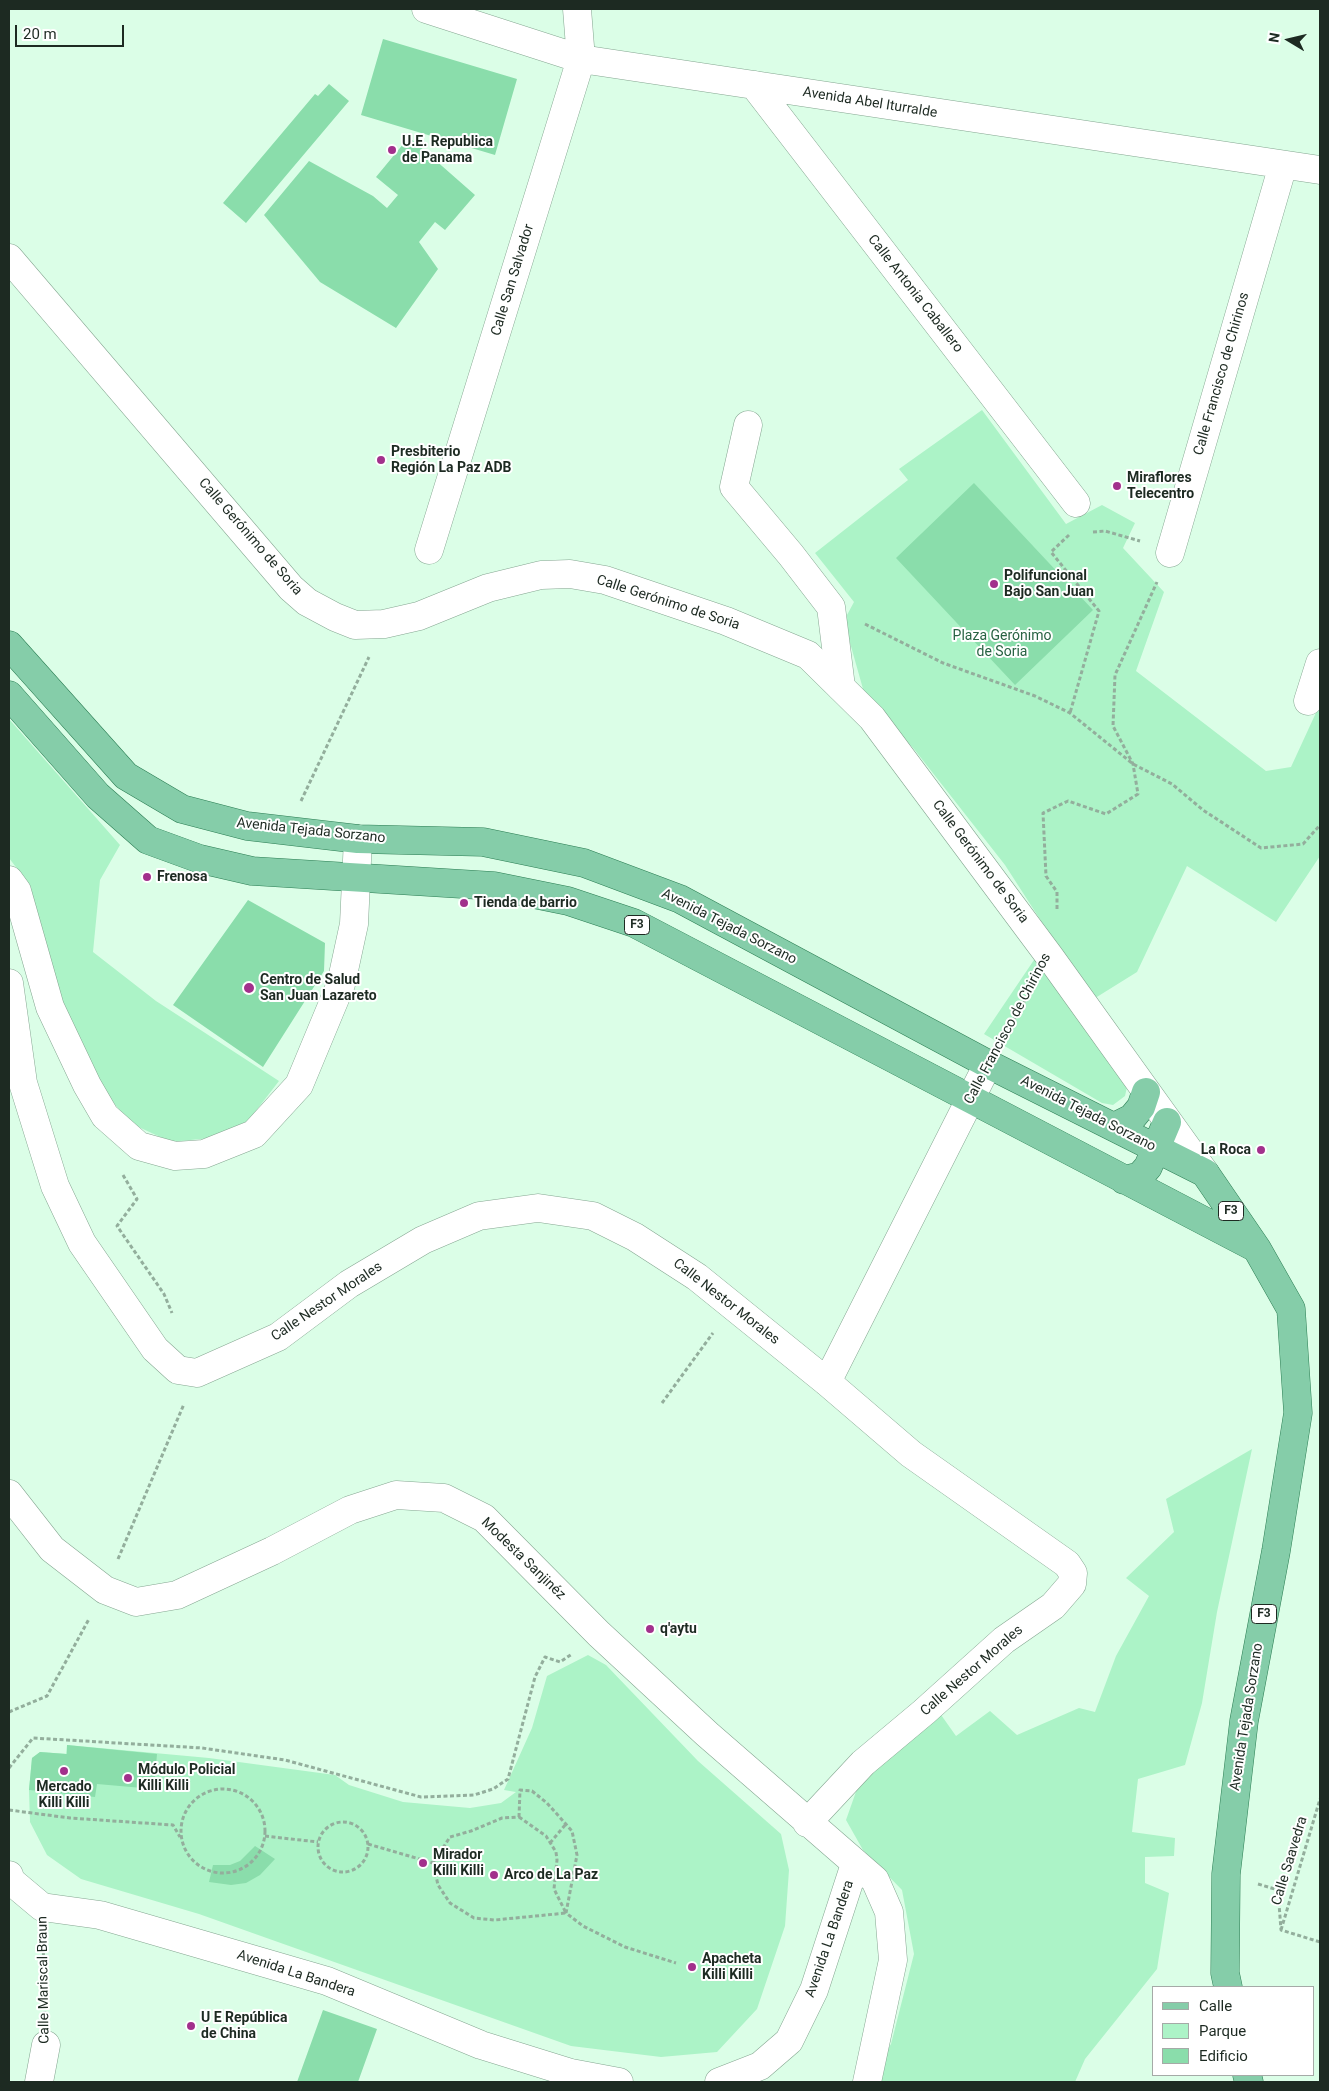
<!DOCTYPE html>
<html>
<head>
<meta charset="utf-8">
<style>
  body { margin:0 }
  #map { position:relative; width:1329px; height:2091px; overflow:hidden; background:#dbfee7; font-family:Roboto,sans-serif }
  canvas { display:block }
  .frame { position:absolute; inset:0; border:10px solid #1d2a22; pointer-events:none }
  .legend { position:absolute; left:1152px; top:1986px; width:162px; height:90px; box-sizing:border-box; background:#fff; border:1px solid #a5aaa7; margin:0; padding:6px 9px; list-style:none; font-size:15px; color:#1d2a22 }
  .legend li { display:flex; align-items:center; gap:10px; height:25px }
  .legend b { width:25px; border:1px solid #a5aaa7 }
  .north { position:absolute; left:1264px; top:15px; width:50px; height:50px; -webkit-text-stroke:4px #fff; paint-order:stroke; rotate:279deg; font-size:14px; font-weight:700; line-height:20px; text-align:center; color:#1d2a22 }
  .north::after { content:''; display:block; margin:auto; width:18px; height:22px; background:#1d2a22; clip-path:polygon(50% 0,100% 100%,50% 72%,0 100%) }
  .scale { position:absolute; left:15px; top:25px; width:109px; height:22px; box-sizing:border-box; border:2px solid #1d2a22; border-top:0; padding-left:6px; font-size:15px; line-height:18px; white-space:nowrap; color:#1d2a22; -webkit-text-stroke:4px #fff; paint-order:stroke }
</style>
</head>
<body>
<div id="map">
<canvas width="1329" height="2091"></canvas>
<div class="frame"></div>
<ul class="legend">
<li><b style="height:6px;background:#85cda9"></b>Calle</li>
<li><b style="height:14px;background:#acf3c7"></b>Parque</li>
<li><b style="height:14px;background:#8addab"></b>Edificio</li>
</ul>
<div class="north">N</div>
<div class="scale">20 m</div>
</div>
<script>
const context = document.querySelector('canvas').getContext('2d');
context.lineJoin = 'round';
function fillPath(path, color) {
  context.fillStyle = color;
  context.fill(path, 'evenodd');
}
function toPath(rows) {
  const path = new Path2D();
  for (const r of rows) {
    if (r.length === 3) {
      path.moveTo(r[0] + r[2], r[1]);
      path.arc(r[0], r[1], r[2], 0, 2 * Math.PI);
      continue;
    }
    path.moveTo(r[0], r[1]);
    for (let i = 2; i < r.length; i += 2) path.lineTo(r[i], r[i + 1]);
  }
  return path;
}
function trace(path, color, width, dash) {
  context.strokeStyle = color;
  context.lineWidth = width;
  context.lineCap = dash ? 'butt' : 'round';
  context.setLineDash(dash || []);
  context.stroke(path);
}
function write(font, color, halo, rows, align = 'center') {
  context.font = font + ' Roboto,sans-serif';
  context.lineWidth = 4;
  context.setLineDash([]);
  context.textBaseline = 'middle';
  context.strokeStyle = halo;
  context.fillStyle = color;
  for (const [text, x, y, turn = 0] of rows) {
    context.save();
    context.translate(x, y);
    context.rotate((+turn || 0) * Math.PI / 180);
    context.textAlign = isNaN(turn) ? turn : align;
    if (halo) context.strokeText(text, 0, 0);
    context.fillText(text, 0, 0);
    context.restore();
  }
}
fillPath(toPath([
  [982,410,1066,524,1102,505,1135,523,1123,548,1164,592,1136,671,1266,771,1291,767,1320,704,1320,856,1276,922,1187,866,1137,972,1092,1000,1005,865,914,749,865,696,845,625,847,615,854,602,815,553,908,480,899,469],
  [9,719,120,845,100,880,93,952,156,1001,279,1081,248,1121,210,1138,171,1142,130,1123,96,1081,64,1013,42,945,31,887,9,858],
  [1036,957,1127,1087,1125,1096,1113,1105,1102,1103,984,1034],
  [1252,1449,1217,1612,1202,1703,1185,1765,1138,1779,1132,1832,1175,1838,1174,1856,1145,1857,1145,1883,1169,1893,1157,1969,1085,2059,1075,2082,868,2082,891,2044,914,1954,902,1890,863,1850,846,1820,864,1769,939,1712,956,1736,990,1711,1017,1735,1079,1708,1095,1712,1116,1656,1149,1596,1126,1578,1174,1532,1166,1499],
  [588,1655,606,1665,698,1761,781,1834,789,1870,785,1926,757,2009,717,2052,661,2057,571,2046,199,1914,81,1879,47,1855,30,1822,29,1790,32,1758,40,1752,66,1754,67,1745,209,1758,335,1775,349,1785,403,1802,470,1808,501,1803,516,1792,504,1790,532,1728,547,1676]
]), '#acf3c7');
fillPath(toPath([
  [383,39,517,79,495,155,361,115],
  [329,84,349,101,246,223,223,203,315,94,318,96],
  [409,137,475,195,445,230,435,222,419,242,438,269,396,328,320,282,264,215,309,161,373,196,387,208,398,195,376,177],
  [974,483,1093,610,1015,685,896,558],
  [248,900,325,943,324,971,263,1067,173,1005],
  [67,1745,157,1754,154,1789,97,1784,95,1797,29,1790,32,1758,40,1752,67,1754],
  [255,1846,275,1859,260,1875,246,1883,231,1885,209,1882,213,1865,230,1865,240,1861],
  [323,2010,377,2029,358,2082,297,2082]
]), '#8addab');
const street = toPath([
  [426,9,581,59,1320,170],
  [754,85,1076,503],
  [748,425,734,487,791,555,831,607,841,687],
  [429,550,581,59,577,9],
  [1170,553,1283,165],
  [1308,701,1320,663],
  [9,880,17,891,50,1007,87,1085,105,1116,139,1146,175,1156,204,1154,254,1134,299,1085,341,984,354,924,358,839],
  [9,983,23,1083,55,1186,82,1243,155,1349,178,1370,197,1373,278,1337,349,1284,423,1240,479,1216,538,1208,593,1216,635,1237,697,1277,827,1382,911,1454,1067,1564,1073,1573,1072,1584,1053,1606,1004,1640,924,1712,863,1763,807,1823],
  [827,1382,988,1064],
  [9,1494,52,1549,105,1590,136,1602,177,1595,272,1551,350,1510,396,1495,444,1498,484,1518,599,1634,707,1734,875,1880,889,1912,893,1960,867,2082],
  [9,1875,11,1881,42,1907,100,1915,327,1981,481,2045,571,2073,619,2082],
  [39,2082,46,2045],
  [719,2082,760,2066,789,2041,814,1990,855,1864]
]);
const secondary = toPath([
  [9,258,291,588,307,602,335,617,355,625,384,624,419,616,488,588,541,575,570,574,605,580,726,621,808,655,872,718,1050,957,1205,1173]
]);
const primary = toPath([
  [9,645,126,776,182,809,247,826,358,839,483,842,584,863,680,899,988,1064,1205,1173,1257,1249,1291,1309,1298,1413,1276,1551,1244,1721,1226,1874,1225,1973,1228,1987],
  [9,695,98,796,148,840,200,859,252,871,494,886,568,901,634,923,1254,1247],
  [1114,1127,1132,1118,1141,1107,1146,1092],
  [1124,1180,1140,1176,1148,1167,1167,1122],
  [1247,2075,1249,2082]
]);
trace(street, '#85a691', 29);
trace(secondary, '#85a691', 29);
trace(primary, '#2c7e54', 29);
trace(toPath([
  [1093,532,1105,531,1140,541],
  [1069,535,1051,552,1099,611,1070,713],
  [865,624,943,663,1035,696,1070,713,1133,764,1172,784,1203,810,1261,848,1303,844,1320,825],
  [301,801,369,657],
  [1057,909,1057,892,1046,876,1043,813,1068,801,1106,814,1138,794,1133,764,1113,726,1115,675,1157,582],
  [1004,1036,1032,988],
  [123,1175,137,1199,117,1226,164,1294,172,1313],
  [662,1403,713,1333],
  [118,1559,184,1404],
  [9,1712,47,1696,89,1619],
  [9,1768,33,1738,202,1748,285,1760,421,1797,474,1795,493,1789,508,1779,535,1677,545,1657,560,1662,572,1654],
  [223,1831,42],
  [9,1810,70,1818,173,1825,180,1837],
  [519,1817,546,1836,556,1852,557,1860,554,1889,566,1913,495,1920,474,1918,450,1903,438,1885,433,1863,450,1837,471,1831,502,1818,519,1817],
  [519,1817,520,1790,532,1791,547,1803,572,1831,577,1855,566,1913,583,1926,625,1947,676,1963],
  [343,1847,25],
  [265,1836,318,1842],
  [550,1843,566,1824],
  [368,1844,433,1863],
  [1258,1884,1278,1890,1281,1930,1320,1942],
  [1281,1930,1320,1799],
  [43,1940,45,2014]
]), '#93ae9c', 3, [4, 2.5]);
trace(street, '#fff', 28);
trace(secondary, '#fff', 28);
trace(primary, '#85cda9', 28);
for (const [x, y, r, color] of [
  [392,150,5,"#a2308c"],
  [381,460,5,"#a2308c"],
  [1117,486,5,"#a2308c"],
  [994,584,5,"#a2308c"],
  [147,877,5,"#a2308c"],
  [464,903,5,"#a2308c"],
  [249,988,6,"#a2308c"],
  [1261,1150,5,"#a2308c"],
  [650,1629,5,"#a2308c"],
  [64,1771,5,"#a2308c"],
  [128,1778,5,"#a2308c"],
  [423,1863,5,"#a2308c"],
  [494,1875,5,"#a2308c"],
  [692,1967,5,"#a2308c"],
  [191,2026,5,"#a2308c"]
]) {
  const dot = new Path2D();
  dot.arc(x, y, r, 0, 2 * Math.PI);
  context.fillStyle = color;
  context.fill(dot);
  trace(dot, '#fff', 2);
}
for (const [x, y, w] of [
  [637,925,25],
  [1231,1211,25],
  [1264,1614,25]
]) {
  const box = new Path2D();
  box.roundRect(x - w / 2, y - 9.5, w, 19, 4);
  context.fillStyle = '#fff';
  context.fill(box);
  trace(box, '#1d2a22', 1);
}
write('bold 12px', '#1d2a22', null, [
  ["F3",637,925],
  ["F3",1231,1211],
  ["F3",1264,1614]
]);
write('14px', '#1d2a22', '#fff', [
  ["Avenida Abel Iturralde",870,103,9],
  ["Calle San Salvador",513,280,-73],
  ["Calle Antonia Caballero",915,294,52],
  ["Calle Francisco de Chirinos",1222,374,-74],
  ["Calle Gerónimo de Soria",250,537,49],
  ["Calle Gerónimo de Soria",668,603,18],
  ["Avenida Tejada Sorzano",311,831,6],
  ["Calle Gerónimo de Soria",980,862,53],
  ["Avenida Tejada Sorzano",729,927,27],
  ["Calle Francisco de Chirinos",1008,1029,-62],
  ["Avenida Tejada Sorzano",1088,1114,27],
  ["Calle Nestor Morales",327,1302,-34],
  ["Calle Nestor Morales",726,1302,38],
  ["Modesta Sanjinéz",523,1559,44],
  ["Calle Nestor Morales",972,1671,-41],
  ["Avenida Tejada Sorzano",1247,1717,-81],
  ["Calle Saavedra",1290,1861,-73],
  ["Avenida La Bandera",830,1939,-71],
  ["Avenida La Bandera",296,1974,18],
  ["Calle Mariscal Braun",44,1980,-91]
]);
write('bold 14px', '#1d2a22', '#fff', [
  ["U.E. Republica",402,142],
  ["de Panama",402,158],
  ["Presbiterio",391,452],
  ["Región La Paz ADB",391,468],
  ["Miraflores",1127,478],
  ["Telecentro",1127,494],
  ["Polifuncional",1004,576],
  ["Bajo San Juan",1004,592],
  ["Frenosa",157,877],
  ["Tienda de barrio",474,903],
  ["Centro de Salud",260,980],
  ["San Juan Lazareto",260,996],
  ["La Roca",1251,1150,"right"],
  ["q'aytu",660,1629],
  ["Módulo Policial",138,1770],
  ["Killi Killi",138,1786],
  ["Mercado",64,1787,"center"],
  ["Killi Killi",64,1803,"center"],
  ["Mirador",433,1855],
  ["Killi Killi",433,1871],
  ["Arco de La Paz",504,1875],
  ["Apacheta",702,1959],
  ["Killi Killi",702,1975],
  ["U E República",201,2018],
  ["de China",201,2034]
], 'left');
write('14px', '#286343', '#fff', [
  ["Plaza Gerónimo",1002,636],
  ["de Soria",1002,652]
]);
</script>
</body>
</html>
